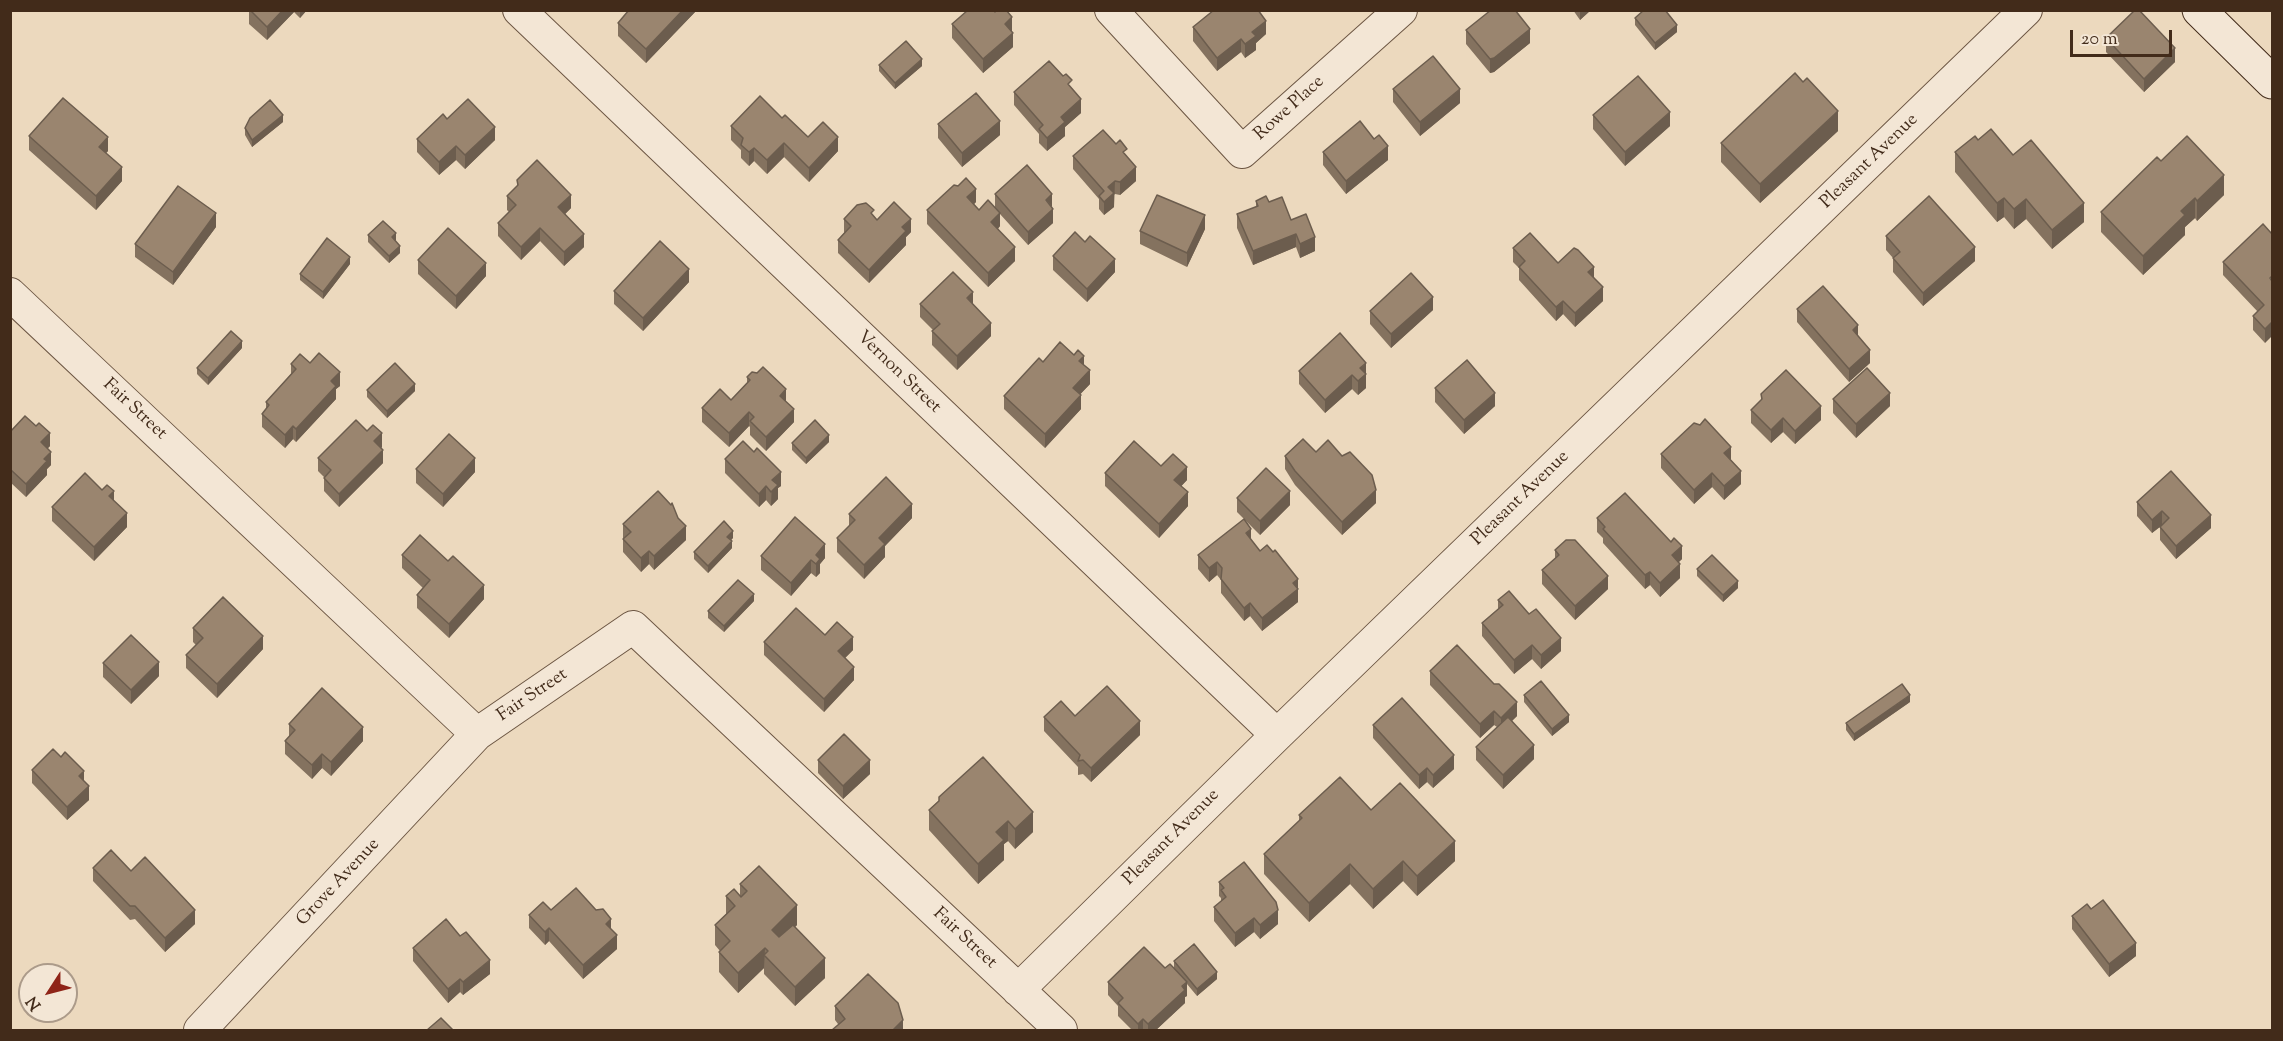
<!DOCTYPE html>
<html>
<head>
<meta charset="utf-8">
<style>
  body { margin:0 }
  #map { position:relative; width:2283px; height:1041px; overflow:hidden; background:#ecd9be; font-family:"Sorts Mill Goudy",serif }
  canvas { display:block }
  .frame { position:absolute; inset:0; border:12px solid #422b1a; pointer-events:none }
  .north { position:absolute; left:18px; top:963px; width:60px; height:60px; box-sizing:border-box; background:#f3e6d5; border:2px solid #ac9b8a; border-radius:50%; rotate:234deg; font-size:16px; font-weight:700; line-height:24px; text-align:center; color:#422b1a }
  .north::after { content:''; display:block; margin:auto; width:21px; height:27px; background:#8f2418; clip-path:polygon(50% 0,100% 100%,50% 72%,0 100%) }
  .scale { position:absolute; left:2070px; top:30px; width:102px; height:27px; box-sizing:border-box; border:3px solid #422b1a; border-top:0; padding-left:8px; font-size:18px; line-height:21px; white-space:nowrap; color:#422b1a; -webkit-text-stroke:4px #f3e6d5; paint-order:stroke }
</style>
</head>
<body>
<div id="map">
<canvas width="2283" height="1041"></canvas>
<div class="frame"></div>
<div class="north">N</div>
<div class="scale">20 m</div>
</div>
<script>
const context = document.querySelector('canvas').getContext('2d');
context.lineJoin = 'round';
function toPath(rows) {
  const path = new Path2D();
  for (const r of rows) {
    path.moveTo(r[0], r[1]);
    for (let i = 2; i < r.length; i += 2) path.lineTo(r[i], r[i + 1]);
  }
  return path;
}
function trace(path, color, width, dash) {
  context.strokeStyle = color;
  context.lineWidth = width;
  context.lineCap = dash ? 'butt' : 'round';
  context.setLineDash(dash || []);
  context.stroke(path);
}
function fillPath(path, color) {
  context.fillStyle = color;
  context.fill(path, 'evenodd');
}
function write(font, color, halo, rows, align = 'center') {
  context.font = font + ' "Sorts Mill Goudy",serif';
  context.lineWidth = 4.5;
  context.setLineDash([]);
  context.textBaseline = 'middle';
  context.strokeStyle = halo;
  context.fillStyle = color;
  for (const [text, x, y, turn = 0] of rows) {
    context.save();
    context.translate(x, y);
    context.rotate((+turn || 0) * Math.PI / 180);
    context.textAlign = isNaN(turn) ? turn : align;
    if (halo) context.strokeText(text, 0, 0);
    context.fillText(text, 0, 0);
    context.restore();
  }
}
const street = toPath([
  [519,10,1277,735],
  [1111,10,1242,152,1401,10],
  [10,294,477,734,633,627,1061,1030],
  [1018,990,1277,735,2026,10],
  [200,1030,477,734]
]);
const secondary = toPath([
  [2199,10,2272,82]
]);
trace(street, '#6c5643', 34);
trace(secondary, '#422b1a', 35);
trace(street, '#f3e6d5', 32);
trace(secondary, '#f3e6d5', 33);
fillPath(toPath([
  [249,10,307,10,300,18,294,12,267,40,249,24],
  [628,10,697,10,646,63,618,36,618,23,628,12],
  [1573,10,1591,10,1580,20],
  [1635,18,1677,32,1655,50,1635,25],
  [952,24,1012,31,1013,47,983,73,952,38],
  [1193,27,1266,34,1256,43,1256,50,1245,58,1241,52,1217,71,1193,41],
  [1466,30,1530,43,1494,72,1490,73,1466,44],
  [2106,38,2175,62,2144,92,2106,52],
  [879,65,922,66,895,89,879,71],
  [1072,88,1081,113,1065,127,1065,136,1047,151,1039,143,1039,134,1014,105,1014,92],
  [1393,89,1460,103,1420,136,1393,102],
  [1593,115,1670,126,1625,166,1593,129],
  [782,118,808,137,838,151,809,182,784,157,767,174,754,161,749,166,741,158,741,150,731,140,731,126],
  [447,119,495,140,465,169,456,160,439,175,417,152,417,139],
  [283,122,252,147,245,135,245,128],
  [938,124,1000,135,962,167,938,138],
  [1838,131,1760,203,1721,162,1721,143],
  [29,136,108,151,106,153,122,181,96,210,29,150],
  [1374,139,1388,160,1346,194,1323,165,1323,152],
  [1955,152,2013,155,2084,222,2052,249,2026,219,2014,229,2004,217,1997,222,1955,172],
  [1073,156,1127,157,1136,181,1120,195,1115,194,1114,195,1114,207,1104,215,1099,209,1099,199,1073,169],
  [2161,161,2224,195,2197,221,2195,218,2185,227,2185,235,2143,275,2101,232,2101,212],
  [517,180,571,208,565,214,584,247,564,266,540,241,521,260,498,236,498,223,509,212,507,210,507,196,517,186],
  [995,194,1052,208,1053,223,1028,245,1000,214,1000,226,998,229,1015,261,988,287,927,224,927,210,976,202,974,204,979,210,995,207],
  [1256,201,1269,202,1291,220,1315,251,1300,258,1296,247,1253,265,1237,228,1237,214,1256,207],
  [874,216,877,220,911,232,906,237,906,245,869,283,838,253,838,240,844,233,844,219],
  [216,227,173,285,135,257,135,244],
  [1205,229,1187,267,1140,244,1140,231],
  [2272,234,2265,343,2253,330,2253,316,2258,312,2223,275,2223,262],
  [368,235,396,240,395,241,400,253,389,263,368,242],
  [1886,236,1975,261,1923,306,1893,272,1893,258,1886,250],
  [1513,248,1558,263,1594,277,1603,301,1575,327,1563,314,1556,321,1519,280,1519,268,1513,262],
  [1053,256,1115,272,1087,302,1053,270],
  [418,260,486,276,456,309,418,274],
  [350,264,323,299,300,280,300,274],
  [689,282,643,331,614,304,614,291],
  [920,304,973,305,991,336,957,370,932,345,932,331,933,330,920,317],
  [1797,309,1858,336,1870,363,1849,382,1797,322],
  [1433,310,1391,348,1370,324,1370,311],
  [242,348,208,385,197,374,197,368],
  [1043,362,1084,365,1090,384,1080,394,1081,409,1045,448,1004,409,1004,396],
  [310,363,340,386,336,389,336,399,296,442,293,439,285,448,262,427,262,414,266,409,266,402,291,374,291,364],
  [1299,371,1366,376,1366,388,1358,395,1352,389,1325,413,1299,384],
  [747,377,786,402,794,422,766,451,750,435,750,427,749,426,729,447,702,422,702,408,731,400,747,383],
  [1435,388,1495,406,1464,434,1435,402],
  [367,390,415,391,387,418,367,397],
  [1761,394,1821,420,1795,444,1783,432,1771,443,1751,423,1751,410,1761,400],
  [1833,399,1890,406,1856,438,1833,413],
  [10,432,50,446,48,448,51,465,47,469,47,475,26,497,10,482],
  [829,442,806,464,792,450,792,443],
  [382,447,381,448,383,463,339,507,324,491,324,477,318,471,318,458],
  [1316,452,1376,503,1342,535,1295,485,1285,469,1285,456],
  [1661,454,1731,460,1741,484,1724,500,1712,487,1694,504,1661,468],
  [725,459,781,486,778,488,778,499,771,506,766,500,759,507,725,473],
  [1161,466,1187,480,1181,486,1188,506,1159,538,1105,486,1105,473],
  [416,469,475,472,443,507,416,483],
  [1237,498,1290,505,1260,535,1237,512],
  [114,501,127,527,94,561,52,521,52,507],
  [2137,502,2211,528,2176,559,2160,540,2160,527,2152,533,2137,516],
  [849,514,912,518,885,546,885,557,864,579,837,552,837,538,849,527],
  [1597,518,1682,559,1679,562,1680,578,1660,597,1650,585,1645,589,1603,543,1603,538,1597,532],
  [623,524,686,540,654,570,649,564,641,572,623,552],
  [733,538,731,540,732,548,708,573,694,559,694,552],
  [1251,540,1260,551,1273,552,1298,579,1298,602,1262,631,1250,616,1244,621,1221,593,1221,580,1217,575,1209,582,1198,569,1198,555],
  [1555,550,1608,589,1575,620,1542,584,1542,570,1555,559],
  [402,555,484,599,449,638,417,608,417,595,423,588,402,568],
  [761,556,825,558,820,564,820,573,816,577,811,573,791,596,761,570],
  [1697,569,1738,588,1723,602,1697,576],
  [1498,600,1561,651,1541,669,1532,659,1514,674,1482,636,1482,623,1498,609],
  [754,601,724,632,708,618,708,611],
  [193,628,263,649,217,698,186,668,186,655,196,645,193,642],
  [825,635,853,650,845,658,854,680,824,712,764,655,764,642],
  [103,663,159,676,131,704,103,677],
  [1430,671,1517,716,1512,721,1534,759,1503,789,1476,760,1476,747,1497,727,1494,725,1480,738,1430,685],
  [1524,695,1569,722,1552,736,1524,702],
  [1910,702,1854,741,1846,730,1846,723],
  [1075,716,1140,735,1091,782,1083,774,1078,775,1078,767,1044,731,1044,717],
  [289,724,363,741,331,776,322,768,312,779,285,754,285,741,289,737],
  [1373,725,1454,769,1433,788,1427,782,1419,789,1373,738],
  [983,757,1033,832,1015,849,1008,841,1004,844,1004,860,978,884,929,830,929,810],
  [818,760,870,774,843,799,818,773],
  [32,770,84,781,89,800,67,820,32,783],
  [1371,810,1455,861,1417,896,1403,881,1373,909,1350,884,1309,922,1264,874,1264,854,1299,821,1299,815],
  [93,868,131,871,195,924,165,952,135,919,130,920,93,881],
  [1219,882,1278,924,1260,939,1254,932,1235,947,1214,921,1214,907,1221,902,1221,898,1219,896],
  [740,884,797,925,795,927,825,978,795,1006,764,974,764,968,738,993,719,972,719,952,720,951,715,945,715,925,726,914,726,896,740,896],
  [2091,909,2136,956,2109,977,2072,929,2072,916],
  [551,910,611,929,617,949,583,979,549,941,545,945,529,928,529,915],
  [413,948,490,974,463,995,460,992,448,1003,413,961],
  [1174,961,1217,979,1197,996,1187,984,1187,996,1185,997,1185,1003,1156,1030,1132,1030,1118,1016,1118,1006,1108,995,1108,982,1165,968,1174,968],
  [835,1006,903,1030,838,1024,835,1020]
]), '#84725f');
fillPath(toPath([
  [283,10,294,10,294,12,267,40,267,27],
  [300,10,307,10,300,18],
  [683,10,697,10,646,63,646,49],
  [1580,10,1591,10,1580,20],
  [1012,17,1012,31,1005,37,1005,24],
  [1266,21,1266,34,1256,43,1256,50,1245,58,1245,44,1252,32],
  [1677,25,1677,32,1655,50,1655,43],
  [1530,29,1530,43,1494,72,1490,73,1490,59],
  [1013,33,1013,47,983,73,983,59],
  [1241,39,1241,52,1217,71,1217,58],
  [2175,48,2175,62,2144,92,2144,79],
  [922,59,922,66,895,89,895,83],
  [1460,89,1460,103,1420,136,1420,122],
  [1081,99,1081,113,1065,127,1065,136,1047,151,1047,138,1061,117],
  [1838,111,1838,131,1760,203,1760,184],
  [1670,112,1670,126,1625,166,1625,152],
  [283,115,283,122,252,147,252,140],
  [1000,121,1000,135,962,167,962,153],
  [495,127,495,140,465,169,465,155],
  [108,137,108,151,99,160,99,147],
  [838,137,838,151,809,182,809,168],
  [784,143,784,157,767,174,767,160],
  [456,146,456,160,439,175,439,162],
  [1388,146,1388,160,1346,194,1346,181],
  [754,148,754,161,749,166,749,152],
  [122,167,122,181,96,210,96,196],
  [1136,167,1136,181,1120,195,1120,182],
  [2224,175,2224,195,2197,221,2197,201],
  [1115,181,1114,207,1104,215,1104,202,1108,187],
  [976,189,976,202,967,211,967,197],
  [1052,194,1052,207,1046,200],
  [571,195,571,208,558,221,558,207],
  [2004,198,2004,217,1997,222,1997,203],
  [2195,198,2195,218,2185,227,2185,235,2143,275,2143,256,2181,211],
  [2026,199,2026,219,2014,229,2014,209],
  [2084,203,2084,222,2052,249,2052,230],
  [1053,209,1053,223,1028,245,1028,232],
  [216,213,216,227,173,285,173,272],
  [1000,213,1000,226,991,236,991,222],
  [1205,215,1205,229,1187,267,1187,253],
  [911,219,911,232,906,237,906,245,869,283,869,270,902,227],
  [540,228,540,241,521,260,521,247],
  [396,233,396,240,392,244,392,237],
  [584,234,584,247,564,266,564,252],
  [1296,234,1296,247,1253,265,1253,251],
  [1315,237,1315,251,1300,258,1300,244],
  [400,246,400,253,389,263,389,256],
  [1015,247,1015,261,988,287,988,273],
  [1975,247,1975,261,1923,306,1923,293],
  [350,257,350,264,323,299,323,292],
  [1115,259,1115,272,1087,302,1087,289],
  [486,263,486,276,456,309,456,296],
  [1594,267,1594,280,1588,272],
  [689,269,689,282,643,331,643,318],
  [1603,287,1603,301,1575,327,1575,313],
  [973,292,973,305,967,298],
  [1433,297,1433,310,1391,348,1391,334],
  [1563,301,1563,314,1556,321,1556,307],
  [2272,322,2272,336,2265,343,2265,329],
  [991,323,991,336,957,370,957,356],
  [1858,325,1858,339,1853,330],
  [242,341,242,348,208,385,208,378],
  [1870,350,1870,363,1849,382,1849,369],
  [1084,356,1084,369,1079,361],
  [1366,363,1366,388,1358,395,1358,381,1360,368],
  [1090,370,1090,384,1073,402,1073,388],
  [340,372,340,386,336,389,336,399,296,442,296,429,331,381],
  [1352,375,1352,389,1325,413,1325,400],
  [415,384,415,391,387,418,387,411],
  [786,389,786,402,780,396],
  [1495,393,1495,406,1464,434,1464,420],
  [1890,393,1890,406,1856,438,1856,424],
  [1081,395,1081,409,1045,448,1045,434],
  [1821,406,1821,420,1795,444,1795,431],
  [794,409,794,422,766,451,766,437],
  [749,412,749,426,729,447,729,433],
  [1783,418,1783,432,1771,443,1771,430],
  [293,426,293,439,285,448,285,435],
  [50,433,50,446,41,455,41,442],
  [382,433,382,447,374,455,374,441],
  [829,435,829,442,806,464,806,458],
  [1731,447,1731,460,1724,453],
  [383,450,383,463,339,507,339,494],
  [51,452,51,465,47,469,47,475,26,497,26,484,44,459],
  [475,458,475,472,443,507,443,494],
  [1187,467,1187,480,1174,494,1174,480],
  [1741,471,1741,484,1724,500,1724,486],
  [781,472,781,486,778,488,778,499,771,506,772,480],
  [1712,473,1712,487,1694,504,1694,490],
  [766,486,766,500,759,507,759,494],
  [1376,490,1376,503,1342,535,1342,522],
  [114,491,114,505,109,496],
  [1290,491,1290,505,1260,535,1260,521],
  [1188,492,1188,506,1159,538,1159,524],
  [912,504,912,518,885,546,885,557,864,579,864,565,879,538],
  [2162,511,2162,525,2152,533,2152,520],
  [127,513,127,527,94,561,94,547],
  [2211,515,2211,528,2176,559,2176,546],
  [686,526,686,540,654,570,654,556],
  [1251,529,1251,542,1246,533],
  [733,531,733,538,727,544,727,537],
  [732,541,732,548,708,573,708,566],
  [825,544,825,558,820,564,820,573,816,577,816,555],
  [1682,546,1682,559,1672,568,1672,555],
  [649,551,649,564,641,572,641,558],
  [811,560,811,573,791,596,791,583],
  [1217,562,1217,575,1209,582,1209,568],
  [1680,564,1680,578,1660,597,1660,583],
  [1650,572,1650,585,1645,589,1645,575],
  [1608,576,1608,589,1575,620,1575,606],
  [1298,579,1298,602,1262,631,1262,618,1293,583],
  [1738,581,1738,588,1723,602,1723,595],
  [484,585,484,599,449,638,449,624],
  [754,594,754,601,724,632,724,626],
  [1250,603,1250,616,1244,621,1244,608],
  [263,636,263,649,217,698,217,684],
  [853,637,853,650,838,665,838,651],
  [1561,638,1561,651,1541,669,1541,655],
  [1532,645,1532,659,1514,674,1514,660],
  [159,662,159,676,131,704,131,690],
  [854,667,854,680,824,712,824,699],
  [1910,695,1910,702,1854,741,1854,734],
  [1517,702,1517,716,1501,731,1501,718],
  [1494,711,1494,725,1480,738,1480,724],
  [1569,715,1569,722,1552,736,1552,729],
  [1140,721,1140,735,1091,782,1091,768],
  [363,727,363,741,331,776,331,762],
  [1534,745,1534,759,1503,789,1503,775],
  [322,754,322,768,312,779,312,765],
  [1454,755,1454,769,1433,788,1433,775],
  [870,760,870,774,843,799,843,786],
  [1427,768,1427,782,1419,789,1419,775],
  [84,771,84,785,79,776],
  [89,786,89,800,67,820,67,807],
  [1033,812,1033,832,1015,849,1015,829],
  [1008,821,1008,841,1004,844,1004,860,978,884,978,864,996,832],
  [1455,841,1455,861,1417,896,1417,876],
  [1403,861,1403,881,1373,909,1373,889],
  [1350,864,1350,884,1309,922,1309,903],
  [797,905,797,925,772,949,772,930],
  [195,910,195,924,165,952,165,938],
  [1278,910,1278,924,1260,939,1260,925],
  [1254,918,1254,932,1235,947,1235,933],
  [611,919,611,933,606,924],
  [549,928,549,941,545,945,545,932],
  [617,935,617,949,583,979,583,965],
  [2136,943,2136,956,2109,977,2109,964],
  [765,948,764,968,738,993,738,973],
  [825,958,825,978,795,1006,795,987],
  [490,960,490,974,463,995,463,982],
  [1217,972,1217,979,1197,996,1197,989],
  [460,979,460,992,448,1003,448,989],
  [1187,982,1187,996,1185,997,1185,1003,1156,1030,1148,1030,1148,1024],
  [1143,1019,1143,1030,1138,1030,1138,1024],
  [903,1020,903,1030,893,1030]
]), '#6c5d4e');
const building = toPath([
  [250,10,283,10,267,27,250,10],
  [629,10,683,10,646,49,618,23,629,10],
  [968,10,993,10,995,12,996,10,1006,10,1012,17,1005,24,1013,33,983,59,952,24,968,10],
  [1214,10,1258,10,1266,21,1252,32,1256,36,1245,44,1241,39,1217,58,1193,27,1214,10],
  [1491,10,1515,10,1530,29,1494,58,1490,59,1466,30,1491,10],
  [1644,10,1665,10,1677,25,1655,43,1635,18,1644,10],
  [2135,10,2139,10,2175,48,2144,79,2106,38,2135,10],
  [906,41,922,59,895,83,879,65,906,41],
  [1433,56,1460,89,1420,122,1393,89,1433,56],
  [1049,61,1063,76,1066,74,1072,80,1068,84,1081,99,1061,117,1065,122,1047,138,1039,129,1043,125,1014,92,1049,61],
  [1795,73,1803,82,1807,78,1838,111,1760,184,1721,143,1795,73],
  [1638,76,1670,112,1625,152,1593,115,1638,76],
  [976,93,1000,121,962,153,938,124,976,93],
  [760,96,782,118,785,115,808,137,823,122,838,137,809,168,784,143,767,160,754,148,749,152,741,145,743,138,731,126,760,96],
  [63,98,108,137,99,147,122,167,96,196,29,136,63,98],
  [468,99,495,127,465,155,456,146,439,162,417,139,443,114,447,119,468,99],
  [270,100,283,115,252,140,245,128,250,118,270,100],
  [1360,121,1374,139,1379,135,1388,146,1346,181,1323,152,1360,121],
  [1991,129,2013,155,2031,140,2084,203,2052,230,2026,199,2014,209,2004,198,1997,203,1955,152,1975,136,1978,140,1991,129],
  [1103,130,1116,144,1120,140,1127,149,1123,152,1136,167,1120,182,1115,181,1108,187,1114,193,1104,202,1099,196,1104,191,1073,156,1103,130],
  [2187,136,2224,175,2197,201,2195,198,2181,211,2185,215,2143,256,2101,212,2157,157,2161,161,2187,136],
  [537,160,571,195,558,207,584,234,564,252,540,228,521,247,498,223,516,205,507,196,518,185,517,180,537,160],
  [1027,165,1052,194,1046,200,1053,209,1028,232,995,194,1027,165],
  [966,178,976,189,967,197,979,210,988,200,1000,213,991,222,1015,247,988,273,927,210,954,185,958,186,966,178],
  [178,186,216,213,173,272,135,244,178,186],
  [1157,195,1205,215,1187,253,1140,231,1157,195],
  [1266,196,1269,202,1282,197,1291,220,1306,214,1315,237,1300,244,1296,234,1253,251,1237,214,1258,206,1256,201,1266,196],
  [1929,196,1975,247,1923,293,1893,258,1900,252,1886,236,1929,196],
  [894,202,911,219,902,227,906,231,869,270,838,240,851,226,844,219,857,205,866,203,874,210,871,213,877,220,894,202],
  [383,221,396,233,392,237,400,246,389,256,368,235,383,221],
  [2263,224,2272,234,2272,276,2270,278,2272,281,2272,322,2265,329,2253,316,2264,305,2223,262,2263,224],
  [448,228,486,263,456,296,418,260,448,228],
  [1075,232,1085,242,1090,236,1115,259,1087,289,1053,256,1075,232],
  [1530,233,1558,263,1574,248,1578,250,1594,267,1588,272,1603,287,1575,313,1563,301,1556,307,1519,267,1525,261,1513,248,1530,233],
  [327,238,350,257,323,292,300,274,327,238],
  [660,241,689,269,643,318,614,291,660,241],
  [953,272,973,292,967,298,991,323,957,356,932,331,940,324,920,304,953,272],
  [1411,273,1433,297,1391,334,1370,311,1411,273],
  [1823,286,1858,325,1853,330,1870,350,1849,369,1797,309,1823,286],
  [231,331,242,341,208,378,197,368,231,331],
  [1340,333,1366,363,1360,368,1366,374,1358,381,1352,375,1325,400,1299,371,1340,333],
  [1060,342,1074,355,1078,350,1084,356,1079,361,1090,370,1073,388,1081,395,1045,434,1004,396,1039,358,1043,362,1060,342],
  [319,353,340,372,331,381,336,386,296,429,293,426,285,435,262,414,269,405,266,402,296,369,291,364,300,354,310,363,319,353],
  [1467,360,1495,393,1464,420,1435,388,1467,360],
  [395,363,415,384,387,411,367,390,395,363],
  [763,367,786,389,780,396,794,409,766,437,750,421,754,417,749,412,729,433,702,408,720,389,731,400,750,380,747,377,752,372,757,373,763,367],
  [1867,368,1890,393,1856,424,1833,399,1867,368],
  [1786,370,1821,406,1795,431,1783,418,1771,430,1751,410,1762,399,1761,394,1786,370],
  [25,416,36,426,39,423,50,433,41,442,51,452,44,459,47,461,26,484,10,469,10,432,25,416],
  [1705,419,1731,447,1724,453,1741,471,1724,486,1712,473,1694,490,1661,454,1694,423,1700,425,1705,419],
  [356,420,367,431,373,425,382,433,374,441,383,450,339,494,324,478,331,470,318,458,356,420],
  [815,420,829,435,806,458,792,443,815,420],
  [449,434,475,458,443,494,416,469,449,434],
  [1303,439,1316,452,1328,440,1342,456,1350,452,1372,475,1376,490,1342,522,1295,471,1285,456,1303,439],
  [743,441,754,452,757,448,781,472,772,480,778,485,771,492,766,486,759,494,725,459,743,441],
  [1134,441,1161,466,1173,454,1187,467,1174,480,1188,492,1159,524,1105,473,1134,441],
  [1266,468,1290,491,1260,521,1237,498,1266,468],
  [2171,471,2211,515,2176,546,2160,527,2169,518,2162,511,2152,520,2137,502,2171,471],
  [85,473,102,490,107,485,114,491,109,496,127,513,94,547,52,507,85,473],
  [886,477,912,504,879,538,885,544,864,565,837,538,855,520,849,514,886,477],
  [658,491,671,505,672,503,678,518,686,526,654,556,649,551,641,558,623,539,631,532,623,524,658,491],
  [1625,493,1671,542,1674,538,1682,546,1672,555,1680,564,1660,583,1650,572,1645,575,1603,529,1605,527,1597,518,1625,493],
  [795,517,825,544,816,555,820,559,816,564,811,560,791,583,761,556,795,517],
  [1244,519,1251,529,1246,533,1260,551,1267,545,1273,552,1275,550,1298,579,1293,583,1298,589,1262,618,1250,603,1244,608,1221,579,1222,568,1217,562,1209,568,1198,555,1244,519],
  [724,521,733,531,727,537,732,541,708,566,694,552,724,521],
  [420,535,448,561,453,556,484,585,449,624,417,595,430,580,402,555,420,535],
  [1566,540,1575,540,1608,576,1575,606,1542,570,1559,555,1555,550,1566,540],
  [1712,555,1738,581,1723,595,1697,569,1712,555],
  [738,580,754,594,724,626,708,611,738,580],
  [1509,591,1529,614,1536,609,1561,638,1541,655,1532,645,1514,660,1482,623,1503,605,1498,600,1509,591],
  [223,597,263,636,217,684,186,655,203,638,193,628,223,597],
  [796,608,825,635,837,622,853,637,838,651,854,667,824,699,764,642,796,608],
  [131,635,159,662,131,690,103,663,131,635],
  [1457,645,1494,684,1499,684,1517,702,1501,718,1494,711,1480,724,1430,671,1457,645],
  [1541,681,1569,715,1552,729,1524,695,1541,681],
  [1902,684,1910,695,1854,734,1846,723,1902,684],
  [1107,686,1140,721,1091,768,1083,760,1078,761,1080,755,1044,717,1061,701,1075,716,1107,686],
  [322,688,363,727,331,762,322,754,312,765,285,741,295,730,289,724,322,688],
  [1402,698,1454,755,1433,775,1427,768,1419,775,1373,725,1402,698],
  [1508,717,1534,745,1503,775,1476,747,1508,717],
  [844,734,870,760,843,786,818,760,844,734],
  [53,749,61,757,65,752,84,771,79,776,89,786,67,807,32,770,53,749],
  [983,757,1033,812,1015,829,1008,821,996,832,1004,840,978,864,929,810,939,801,939,797,983,757],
  [1340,777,1371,810,1400,783,1455,841,1417,876,1403,861,1373,889,1350,864,1309,903,1264,854,1302,818,1299,815,1340,777],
  [111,850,131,871,145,857,195,910,165,938,135,906,130,906,93,868,111,850],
  [1244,862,1276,902,1278,910,1260,925,1254,918,1235,933,1214,907,1226,897,1221,890,1224,888,1219,882,1244,862],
  [759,866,797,905,772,930,779,937,793,925,825,958,795,987,764,955,768,951,765,948,738,973,719,952,730,941,715,925,735,906,726,896,734,889,741,897,747,891,740,884,759,866],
  [576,888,596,910,603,909,611,919,606,924,617,935,583,965,549,928,545,932,529,915,543,902,551,910,576,888],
  [2103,900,2136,943,2109,964,2072,916,2087,904,2091,909,2103,900],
  [446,919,460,936,466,932,490,960,463,982,460,979,448,989,413,948,446,919],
  [1194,944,1217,972,1197,989,1174,961,1194,944],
  [1144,947,1165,968,1170,964,1187,982,1182,986,1185,990,1148,1024,1143,1019,1138,1024,1118,1003,1123,998,1108,982,1144,947],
  [868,974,898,1003,903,1020,893,1030,832,1030,845,1019,835,1006,868,974],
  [441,1018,453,1030,427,1030,441,1018]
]);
fillPath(building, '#9a856f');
trace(building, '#6c5d4e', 1.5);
write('18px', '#422b1a', '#f3e6d5', [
  ["Rowe Place",1290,109,-42],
  ["Pleasant Avenue",1870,162,-44],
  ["Vernon Street",898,373,44],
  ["Fair Street",134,410,43],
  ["Pleasant Avenue",1521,499,-44],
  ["Fair Street",533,696,-34],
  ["Pleasant Avenue",1172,838,-45],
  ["Grove Avenue",339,883,-47],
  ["Fair Street",964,939,43]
]);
</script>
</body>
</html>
